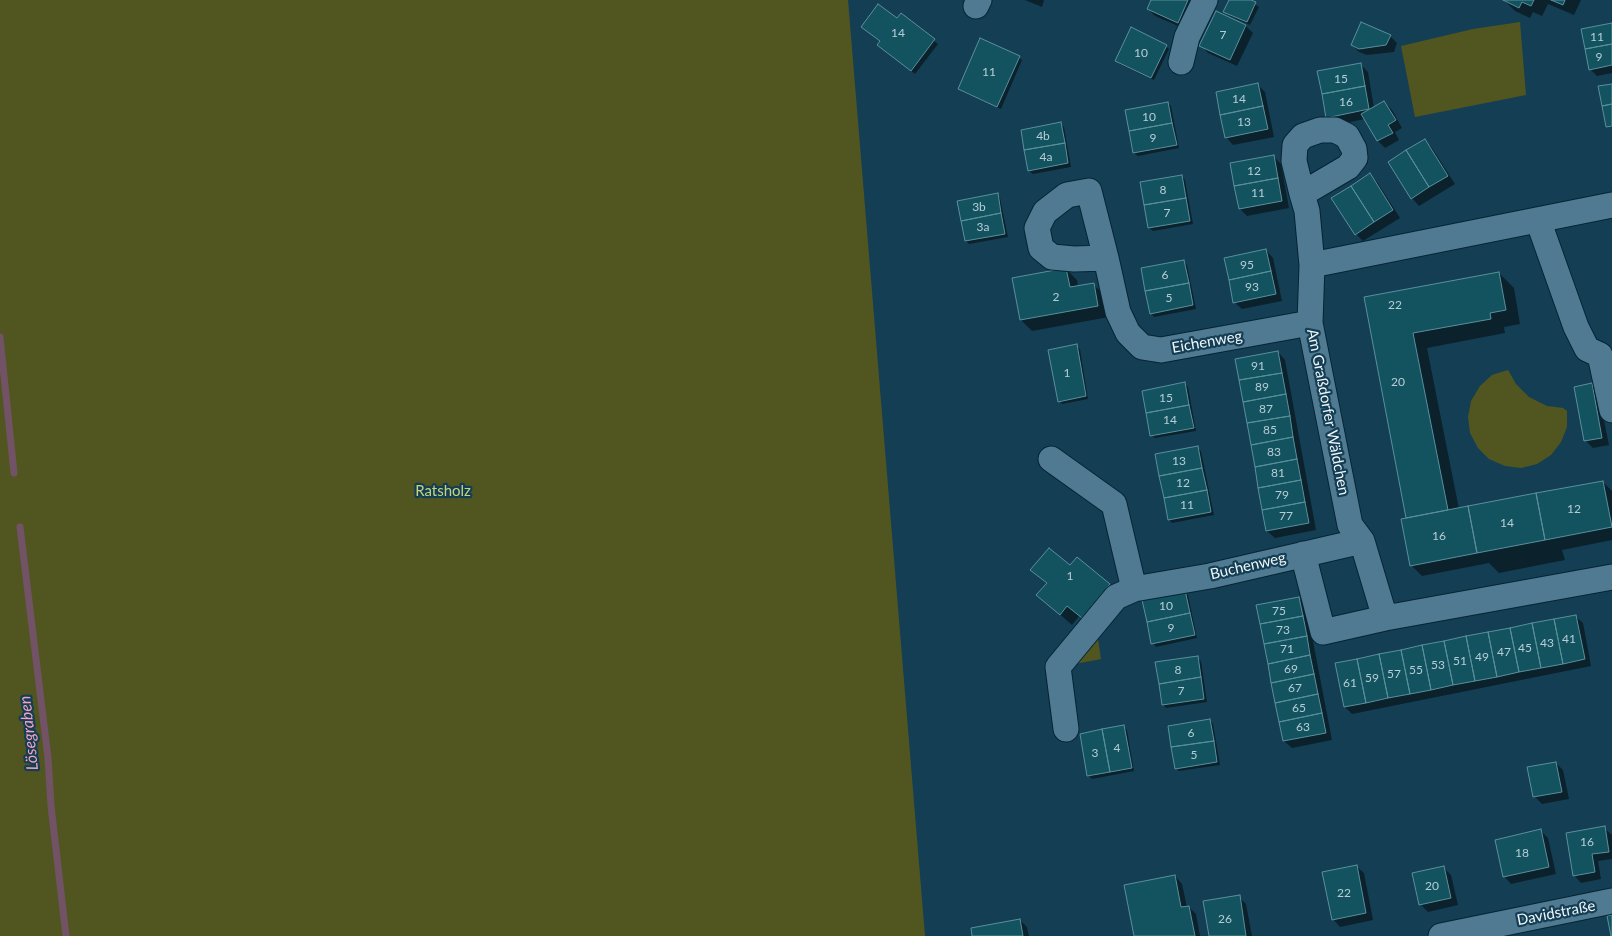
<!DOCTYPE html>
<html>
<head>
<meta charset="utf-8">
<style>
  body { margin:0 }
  canvas { display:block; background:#143e53 }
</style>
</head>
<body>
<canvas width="1612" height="936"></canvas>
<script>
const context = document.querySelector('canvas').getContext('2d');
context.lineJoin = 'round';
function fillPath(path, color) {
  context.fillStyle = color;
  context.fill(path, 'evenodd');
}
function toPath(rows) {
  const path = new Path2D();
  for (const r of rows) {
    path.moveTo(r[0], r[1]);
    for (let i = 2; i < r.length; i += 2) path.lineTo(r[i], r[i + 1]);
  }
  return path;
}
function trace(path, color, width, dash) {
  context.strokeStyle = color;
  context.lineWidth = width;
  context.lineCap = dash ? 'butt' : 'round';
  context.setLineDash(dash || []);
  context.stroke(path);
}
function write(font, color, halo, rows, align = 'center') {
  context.font = font + ' Lato,sans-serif';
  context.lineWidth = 4.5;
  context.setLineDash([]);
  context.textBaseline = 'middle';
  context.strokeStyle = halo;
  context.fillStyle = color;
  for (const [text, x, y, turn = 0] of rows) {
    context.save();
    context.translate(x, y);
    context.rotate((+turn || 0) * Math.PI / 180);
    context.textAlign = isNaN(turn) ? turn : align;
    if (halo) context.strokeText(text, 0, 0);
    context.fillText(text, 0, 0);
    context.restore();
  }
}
fillPath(toPath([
  [0,0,848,0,925,936,0,936],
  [1520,22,1526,95,1415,117,1401,46,1473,29],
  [1508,370,1516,384,1529,397,1547,406,1563,408,1567,411,1567,427,1561,442,1551,455,1537,464,1521,468,1505,466,1489,459,1478,448,1470,433,1468,417,1471,401,1480,386,1492,375],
  [1097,633,1101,659,1070,665]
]), '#515620');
fillPath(toPath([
  [1025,0,1044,0,1042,7],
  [1152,0,1198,0,1185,29,1155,16,1148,9],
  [1230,0,1248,0,1259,7,1250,25,1228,15,1225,12],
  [1504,0,1581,0,1574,15,1548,4,1542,16,1533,12,1530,18,1515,11],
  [1217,12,1246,26,1253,33,1237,66,1208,53,1201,45],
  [901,15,938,44,915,74,882,48],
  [1612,24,1612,73,1597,76,1590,69],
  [1390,36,1397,43,1394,52,1367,55,1359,52,1352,45],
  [1166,46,1169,49,1154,80,1119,64,1116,60],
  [1019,57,1022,60,1001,109,963,92,959,89],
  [1360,64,1368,72,1374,108,1384,102,1392,110,1402,128,1395,132,1399,140,1385,148,1378,141,1365,119,1335,125,1327,117],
  [1258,85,1265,92,1274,137,1233,145,1226,137],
  [1168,103,1171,106,1179,148,1138,156,1134,153,1126,111],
  [1060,124,1064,127,1071,167,1033,174,1029,171],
  [1425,140,1432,148,1455,184,1419,206,1412,198],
  [1273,156,1281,164,1289,208,1247,216,1240,209],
  [1370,175,1377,182,1400,218,1363,241,1356,234],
  [1182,176,1185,180,1193,224,1153,231,1149,228,1142,183],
  [997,194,1000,198,1008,237,969,244,966,241],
  [1266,250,1273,258,1282,301,1242,309,1234,302],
  [1184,262,1187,265,1196,309,1154,317,1151,313],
  [1066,269,1077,280,1078,287,1093,284,1104,295,1109,317,1032,331,1021,320],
  [1499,273,1514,288,1520,324,1504,327,1505,333,1427,348,1459,509,1603,482,1612,491,1612,540,1562,550,1565,560,1499,573,1489,563,1422,576,1411,565,1409,519,1365,298],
  [1076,346,1080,349,1088,399,1062,404,1059,401],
  [1278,352,1285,360,1316,530,1275,538,1267,531],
  [1185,384,1188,387,1196,431,1155,438,1151,435],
  [1591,384,1598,391,1609,445,1593,448,1586,441],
  [1198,448,1201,451,1214,515,1172,523,1169,519],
  [1070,567,1109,585,1120,596,1094,628,1079,616,1072,625,1038,595,1048,584,1032,570],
  [1185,592,1188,595,1197,638,1156,647,1153,643],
  [1298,598,1306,605,1332,740,1292,748,1284,741],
  [1575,616,1583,623,1591,666,1352,714,1345,707],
  [1197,658,1201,661,1207,702,1166,708,1163,704],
  [1210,720,1213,724,1220,765,1179,771,1176,768],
  [1123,727,1127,730,1134,771,1092,779,1088,775],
  [1556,763,1563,770,1569,799,1542,804,1534,796],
  [1604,828,1612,835,1612,859,1598,861,1601,879,1581,883,1574,875],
  [1541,831,1548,838,1556,874,1511,884,1504,876],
  [1356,866,1364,873,1373,920,1340,927,1333,919],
  [1444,868,1451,875,1458,905,1428,912,1420,904],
  [1175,876,1182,884,1187,907,1189,907,1196,914,1200,936,1136,936],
  [1239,897,1246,904,1252,936,1210,936],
  [1020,920,1027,927,1029,936,974,936]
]), '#0007');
trace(toPath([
  [0,337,14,473],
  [20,527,48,758,51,806,66,936]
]), '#725265', 7);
const building = toPath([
  [1151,0,1188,0,1178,23,1147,9,1151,0],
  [1229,0,1251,0,1256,2,1247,22,1223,12,1229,0],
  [1503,0,1534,0,1531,6,1522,2,1519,8,1503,0],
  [1551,0,1565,0,1563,5,1551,0],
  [878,4,897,18,901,13,935,39,911,71,877,45,880,41,861,27,878,4],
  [1216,11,1246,25,1230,60,1199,46,1216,11],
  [1361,22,1391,35,1386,45,1359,49,1351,45,1361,22],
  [1612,23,1612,44,1585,49,1581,29,1612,23],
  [1131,27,1167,45,1151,78,1115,61,1131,27],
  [980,38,1020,56,997,107,958,89,980,38],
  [1612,44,1612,65,1589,70,1585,49,1612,44],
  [1361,63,1365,86,1322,94,1317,71,1361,63],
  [1258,83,1263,106,1220,115,1216,92,1258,83],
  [1612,84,1612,104,1602,106,1598,86,1612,84],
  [1365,86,1369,109,1326,118,1322,94,1365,86],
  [1384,101,1396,120,1388,125,1393,133,1377,141,1361,114,1384,101],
  [1168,102,1172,123,1129,131,1125,110,1168,102],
  [1612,104,1612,126,1606,127,1602,106,1612,104],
  [1263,106,1268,129,1225,138,1220,115,1263,106],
  [1061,122,1065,143,1024,150,1021,130,1061,122],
  [1172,123,1177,145,1133,153,1129,131,1172,123],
  [1425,139,1448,176,1429,187,1406,150,1425,139],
  [1065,143,1068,163,1028,171,1024,150,1065,143],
  [1406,150,1429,187,1411,199,1388,162,1406,150],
  [1274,155,1278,178,1234,186,1230,163,1274,155],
  [1370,173,1393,210,1374,222,1351,186,1370,173],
  [1182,175,1186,198,1144,205,1140,182,1182,175],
  [1278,178,1282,201,1239,209,1234,186,1278,178],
  [1351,186,1374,222,1355,235,1331,198,1351,186],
  [998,193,1001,213,961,221,957,201,998,193],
  [1186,198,1190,221,1148,228,1144,205,1186,198],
  [1001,213,1005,234,965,241,961,221,1001,213],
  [1266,249,1271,271,1229,280,1224,258,1266,249],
  [1184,260,1189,283,1145,291,1141,268,1184,260],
  [1066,268,1070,287,1094,283,1098,306,1020,320,1012,278,1066,268],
  [1271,271,1276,294,1233,303,1229,280,1271,271],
  [1499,272,1506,310,1490,313,1491,319,1413,333,1448,510,1406,518,1364,297,1499,272],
  [1189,283,1193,305,1150,314,1145,291,1189,283],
  [1077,344,1086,396,1058,402,1048,350,1077,344],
  [1278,351,1282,373,1239,380,1235,359,1278,351],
  [1282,373,1286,394,1243,402,1239,380,1282,373],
  [1185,382,1189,405,1146,413,1142,391,1185,382],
  [1592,383,1602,438,1584,441,1574,387,1592,383],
  [1286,394,1290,416,1247,423,1243,402,1286,394],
  [1189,405,1194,428,1150,436,1146,413,1189,405],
  [1290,416,1293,437,1251,445,1247,423,1290,416],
  [1293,437,1297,459,1255,467,1251,445,1293,437],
  [1198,446,1202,468,1159,476,1155,454,1198,446],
  [1297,459,1301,480,1258,488,1255,467,1297,459],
  [1202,468,1207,490,1164,498,1159,476,1202,468],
  [1301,480,1305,502,1262,510,1258,488,1301,480],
  [1603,481,1612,527,1545,540,1536,493,1603,481],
  [1207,490,1211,512,1168,520,1164,498,1207,490],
  [1536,493,1545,540,1477,553,1468,506,1536,493],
  [1305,502,1309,523,1266,531,1262,510,1305,502],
  [1468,506,1477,553,1410,566,1401,519,1468,506],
  [1049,548,1070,565,1077,557,1110,584,1082,618,1067,606,1060,615,1036,595,1047,583,1030,570,1049,548],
  [1185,590,1190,613,1147,622,1142,600,1185,590],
  [1299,597,1303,616,1260,624,1256,605,1299,597],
  [1190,613,1195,635,1151,644,1147,622,1190,613],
  [1576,615,1585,659,1563,664,1554,619,1576,615],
  [1303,616,1307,636,1264,644,1260,624,1303,616],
  [1554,619,1563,664,1541,668,1532,623,1554,619],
  [1532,623,1541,668,1519,672,1510,628,1532,623],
  [1510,628,1519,672,1497,677,1488,632,1510,628],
  [1488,632,1497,677,1475,681,1466,636,1488,632],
  [1307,636,1310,655,1268,664,1264,644,1307,636],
  [1466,636,1475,681,1453,685,1444,641,1466,636],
  [1444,641,1453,685,1431,690,1422,645,1444,641],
  [1422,645,1431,690,1410,694,1401,650,1422,645],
  [1401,650,1410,694,1388,698,1379,654,1401,650],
  [1379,654,1388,698,1366,703,1357,659,1379,654],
  [1310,655,1314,674,1271,683,1268,664,1310,655],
  [1198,656,1201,677,1159,684,1155,662,1198,656],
  [1357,659,1366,703,1344,707,1335,663,1357,659],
  [1314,674,1318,694,1275,703,1271,683,1314,674],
  [1201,677,1204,699,1162,705,1159,684,1201,677],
  [1318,694,1322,713,1279,722,1275,703,1318,694],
  [1322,713,1326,733,1283,741,1279,722,1322,713],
  [1210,719,1214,741,1171,747,1168,726,1210,719],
  [1124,725,1132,768,1110,772,1102,729,1124,725],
  [1102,729,1110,772,1087,776,1080,734,1102,729],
  [1214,741,1217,762,1175,769,1171,747,1214,741],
  [1556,762,1562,792,1533,797,1527,767,1556,762],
  [1605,826,1609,852,1592,854,1595,872,1573,876,1566,833,1605,826],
  [1541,829,1549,867,1503,877,1495,840,1541,829],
  [1357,865,1366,913,1332,920,1322,872,1357,865],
  [1444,866,1451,898,1419,905,1412,873,1444,866],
  [1175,875,1181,907,1189,906,1195,936,1134,936,1124,885,1175,875],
  [1240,895,1246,936,1209,936,1203,901,1240,895],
  [1612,915,1612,936,1611,936,1607,916,1612,915],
  [1020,919,1023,936,972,936,971,928,1020,919]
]);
fillPath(building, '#135360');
trace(building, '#5a8f9b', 1);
const minor = toPath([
  [976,6,979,0],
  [1181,62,1187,37,1205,0],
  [1302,194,1294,161,1295,145,1303,136,1320,130,1335,130,1347,136,1354,149,1355,158,1348,167,1302,194,1307,211,1312,265],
  [1612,205,1312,265,1310,323,1350,525,1362,541,1385,618,1612,577],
  [1538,220,1576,327,1587,349,1600,355,1612,410],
  [1106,258,1074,259,1052,257,1041,248,1037,228,1045,212,1067,195,1089,191,1106,258,1118,312,1128,333,1142,347,1161,350,1310,323],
  [1051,459,1114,504,1134,589],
  [1303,554,1323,632,1385,618],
  [1066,729,1058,667,1116,597,1134,589,1210,576,1362,541],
  [1441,936,1612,901]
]);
trace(minor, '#042434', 27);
trace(minor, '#507a91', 25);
write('12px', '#b7cdd5', null, [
  ["14",898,33],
  ["7",1223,35],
  ["11",1597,37],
  ["10",1141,53],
  ["9",1599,57],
  ["11",989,72],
  ["15",1341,79],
  ["14",1239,99],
  ["16",1346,102],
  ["10",1149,117],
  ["13",1244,122],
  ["4b",1043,136],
  ["9",1153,138],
  ["4a",1046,157],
  ["12",1254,171],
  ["8",1163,190],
  ["11",1258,193],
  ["3b",979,207],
  ["7",1167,213],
  ["3a",983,227],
  ["95",1247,265],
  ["6",1165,275],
  ["93",1252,287],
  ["2",1056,297],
  ["5",1169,298],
  ["22",1395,305],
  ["91",1258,366],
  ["1",1067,373],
  ["20",1398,382],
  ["89",1262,387],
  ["15",1166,398],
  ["87",1266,409],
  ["14",1170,420],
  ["85",1270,430],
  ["83",1274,452],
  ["13",1179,461],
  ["81",1278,473],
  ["12",1183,483],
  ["79",1282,495],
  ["11",1187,505],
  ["12",1574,509],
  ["77",1286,516],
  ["14",1507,523],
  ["16",1439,536],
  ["1",1070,576],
  ["10",1166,606],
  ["75",1279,611],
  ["9",1171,628],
  ["73",1283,630],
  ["41",1569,639],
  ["43",1547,643],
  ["45",1525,648],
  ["71",1287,649],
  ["47",1504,652],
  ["49",1482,657],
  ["51",1460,661],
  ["53",1438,665],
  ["69",1291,669],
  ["8",1178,670],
  ["55",1416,670],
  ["57",1394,674],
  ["59",1372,678],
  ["61",1350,683],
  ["67",1295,688],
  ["7",1181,691],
  ["65",1299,708],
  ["63",1303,727],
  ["6",1191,733],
  ["4",1117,748],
  ["3",1095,753],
  ["5",1194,755],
  ["16",1587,842],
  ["18",1522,853],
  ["20",1432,886],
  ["22",1344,893],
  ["26",1225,919]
]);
write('15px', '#eef6fc', '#143e53', [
  ["Eichenweg",1207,342,-10],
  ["Am Graßdorfer Wäldchen",1328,412,79],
  ["Buchenweg",1248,566,-13],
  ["Davidstraße",1556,913,-11]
]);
write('15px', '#c8d37c', '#143e53', [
  ["Ratsholz",443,491]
]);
write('italic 16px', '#f8a1c3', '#143e53', [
  ["Lösegraben",29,733,-96]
]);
</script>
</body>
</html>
